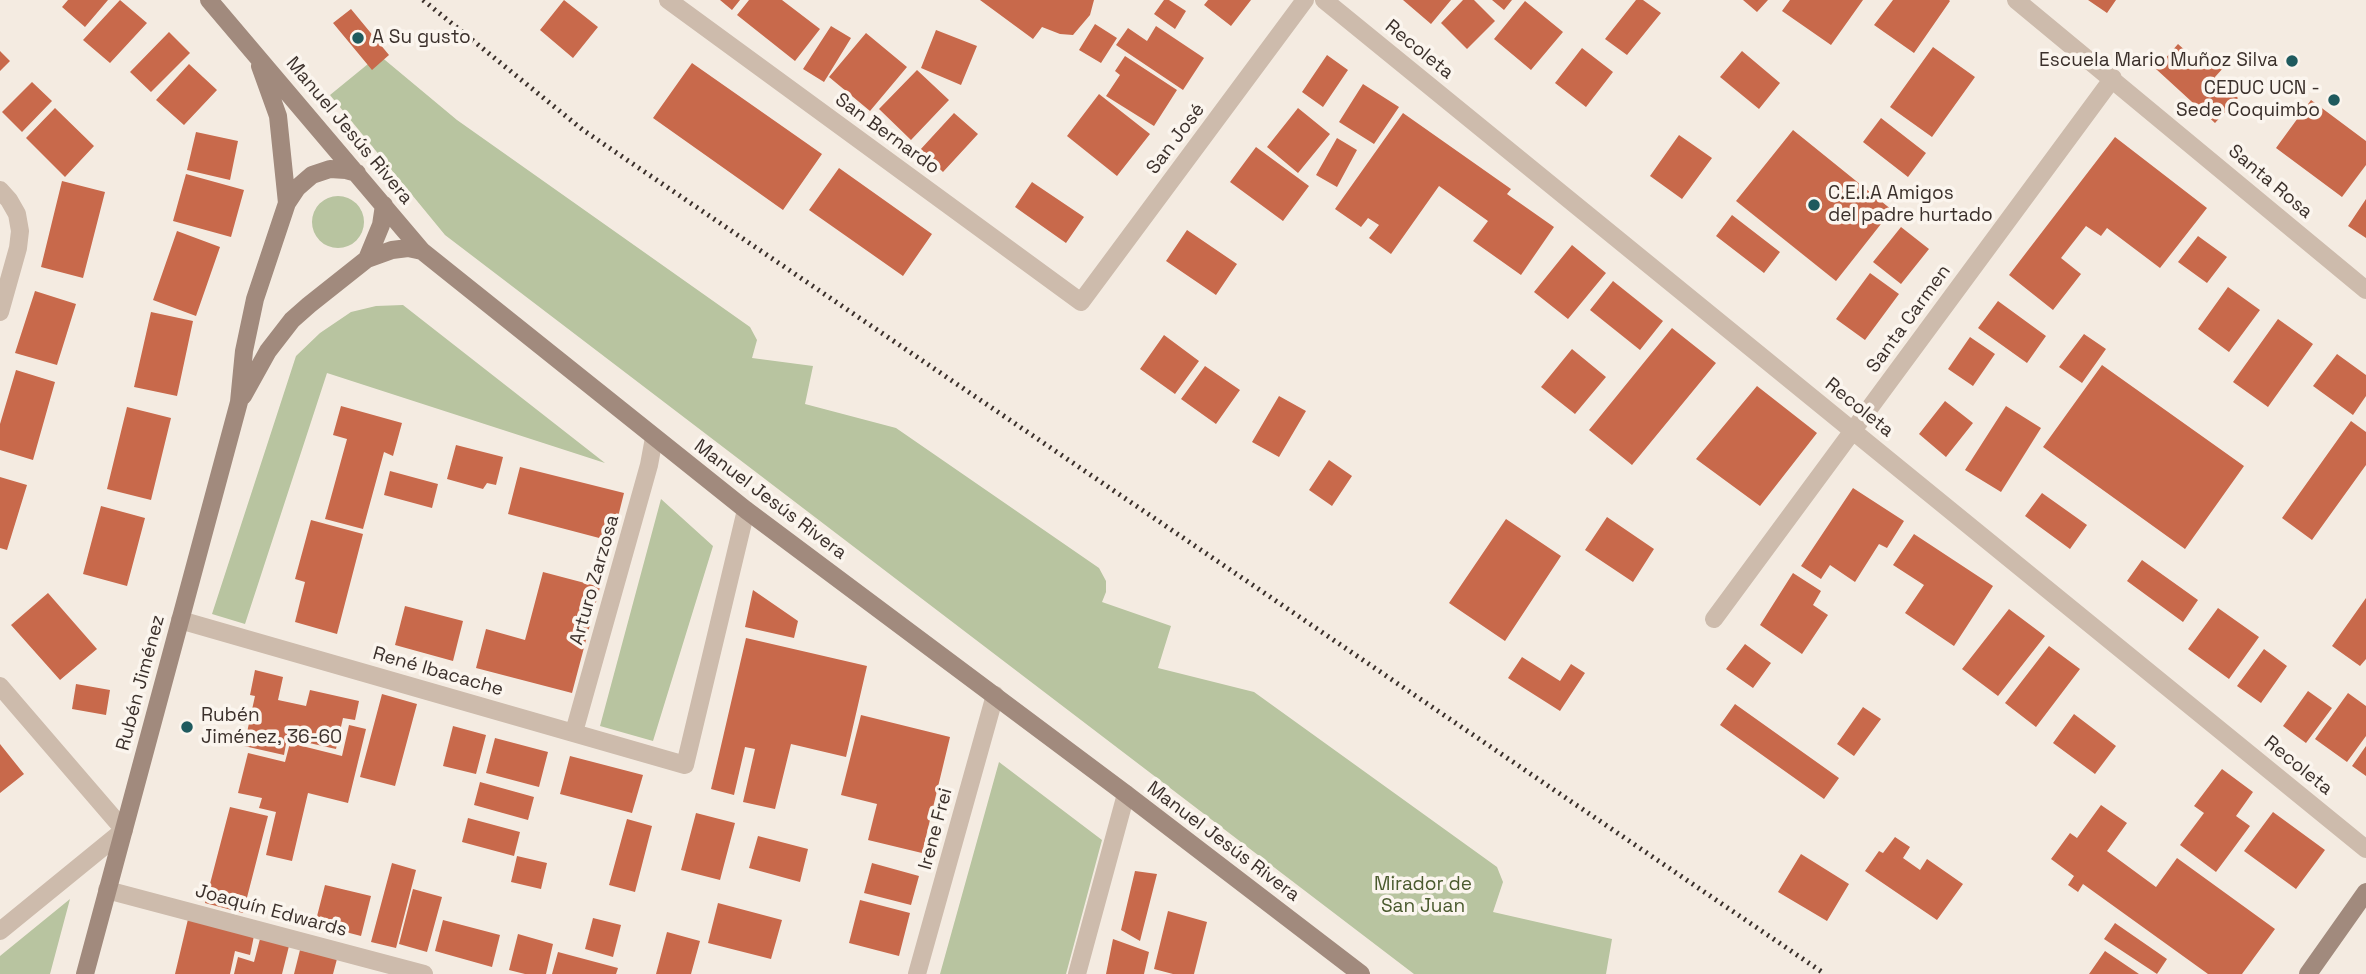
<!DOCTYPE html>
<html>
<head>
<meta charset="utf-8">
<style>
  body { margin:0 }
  canvas { display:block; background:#f4ebe1 }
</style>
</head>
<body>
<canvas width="2366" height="974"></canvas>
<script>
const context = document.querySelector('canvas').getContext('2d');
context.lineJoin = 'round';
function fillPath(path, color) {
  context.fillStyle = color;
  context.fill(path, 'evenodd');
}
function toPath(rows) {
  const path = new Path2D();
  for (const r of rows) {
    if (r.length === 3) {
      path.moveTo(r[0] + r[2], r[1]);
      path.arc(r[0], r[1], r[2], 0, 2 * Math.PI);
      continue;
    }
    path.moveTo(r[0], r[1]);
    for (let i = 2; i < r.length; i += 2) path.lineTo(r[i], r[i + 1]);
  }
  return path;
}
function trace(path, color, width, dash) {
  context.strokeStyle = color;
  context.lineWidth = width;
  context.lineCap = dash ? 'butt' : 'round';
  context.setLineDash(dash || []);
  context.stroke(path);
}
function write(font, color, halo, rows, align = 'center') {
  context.font = font + ' "Space Grotesk",sans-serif';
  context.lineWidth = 7;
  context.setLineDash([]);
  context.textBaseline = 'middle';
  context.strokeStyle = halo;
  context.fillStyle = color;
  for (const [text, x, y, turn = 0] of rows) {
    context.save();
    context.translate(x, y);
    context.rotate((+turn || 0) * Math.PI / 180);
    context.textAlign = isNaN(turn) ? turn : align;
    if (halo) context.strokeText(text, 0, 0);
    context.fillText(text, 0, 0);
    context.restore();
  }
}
fillPath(toPath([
  [379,55,457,120,750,327,757,340,752,358,813,366,805,404,896,428,1099,568,1106,581,1106,592,1102,602,1171,626,1158,668,1254,692,1497,867,1503,882,1493,912,1612,939,1606,974,1414,974,445,235,330,95],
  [338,222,26],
  [403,305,605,463,327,373,245,624,212,614,296,356,320,333,351,312,376,306],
  [661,499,713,546,653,741,600,726],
  [999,762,1102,840,1066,974,940,974],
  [70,899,50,974,0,974,0,956]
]), '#b8c4a0');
fillPath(toPath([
  [68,0,108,0,85,27,62,7],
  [120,0,147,23,110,63,83,40],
  [564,0,598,27,573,58,540,30],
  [720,0,740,0,732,10],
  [749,0,782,0,820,29,795,61,737,15],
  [980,0,1094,0,1090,15,1073,35,1060,34,1042,27,1033,39],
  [1164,0,1169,0,1186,11,1175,29,1154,14],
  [1208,0,1251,0,1231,26,1204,5],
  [1403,0,1451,0,1431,24],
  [1463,0,1474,0,1495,21,1467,49,1441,23],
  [1492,0,1512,0,1504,10],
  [1636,0,1643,0,1661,13,1627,55,1605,39],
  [1743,0,1768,0,1757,12],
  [1790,0,1863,0,1831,45,1782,11],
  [1893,0,1949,0,1950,1,1914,53,1874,25],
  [2088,0,2116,0,2107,13],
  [1525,1,1563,32,1531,70,1494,39],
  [351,9,389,55,372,70,333,23],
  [1095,24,1117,38,1101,63,1079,50],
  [831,26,851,38,824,82,803,69],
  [1156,26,1204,58,1183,90,1116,45,1128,28,1147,41],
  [936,30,977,46,961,85,921,68],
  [169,32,190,53,151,92,130,72],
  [866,33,907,67,870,111,829,77],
  [2178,44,2197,61,2206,50,2224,67,2215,77,2238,98,2215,123,2156,69],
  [1933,47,1975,77,1932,137,1890,107],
  [1582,48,1613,72,1586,107,1555,83],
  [0,51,10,61,0,71],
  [1742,51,1780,83,1759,109,1720,77],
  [1327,55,1348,70,1323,107,1302,92],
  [1125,56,1177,90,1154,126,1106,96,1120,75,1115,71],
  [692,63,822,154,783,210,653,118],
  [189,64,217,90,184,125,156,100],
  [917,70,949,100,911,140,879,109],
  [32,82,52,101,22,132,2,112],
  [1363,84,1399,107,1374,144,1339,122],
  [1099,94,1150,134,1117,176,1067,136],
  [2311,100,2366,141,2366,165,2342,197,2276,148],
  [55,108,94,146,65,177,26,138],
  [1298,108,1330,134,1298,173,1267,147],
  [954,113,978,134,943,172,920,150],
  [1403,113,1511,189,1507,194,1554,227,1521,275,1473,241,1488,221,1439,186,1391,254,1369,238,1379,225,1368,218,1361,227,1335,209],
  [1881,118,1926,153,1908,177,1863,142],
  [1793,130,1892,210,1836,281,1736,201],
  [196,132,238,141,230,180,187,170],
  [1679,135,1712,158,1682,199,1650,176],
  [2115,137,2207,208,2160,268,2107,228,2101,236,2086,226,2061,258,2081,274,2053,310,2009,275],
  [1337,138,1357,150,1337,187,1316,175],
  [1256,147,1309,186,1283,221,1230,182],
  [839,168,932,234,903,276,809,210],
  [186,174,244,190,231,237,173,221],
  [62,181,105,192,83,278,41,267],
  [1032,182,1084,217,1066,243,1015,207],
  [2366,199,2366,238,2348,226],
  [1732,215,1780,252,1764,273,1716,236],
  [1901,227,1929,249,1901,284,1873,262],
  [1187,230,1237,264,1216,295,1166,261],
  [177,231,220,247,196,316,153,300],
  [2198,236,2227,257,2207,283,2178,262],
  [1572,245,1606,273,1568,319,1534,292],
  [1870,273,1899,294,1865,340,1836,319],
  [1613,281,1663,321,1640,350,1590,310],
  [2228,287,2260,310,2229,352,2198,329],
  [35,291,76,304,57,365,15,353],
  [1998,301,2046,336,2027,363,1978,328],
  [151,312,193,321,177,396,134,387],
  [2278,319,2313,344,2268,407,2233,382],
  [1672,328,1716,363,1632,465,1589,430],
  [2084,334,2106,349,2082,383,2059,367],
  [1164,335,1199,361,1175,394,1140,369],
  [1970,337,1995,354,1973,386,1948,369],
  [1572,349,1606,377,1575,414,1541,387],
  [2337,354,2366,375,2366,396,2353,415,2313,386],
  [2102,365,2244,466,2185,549,2043,447],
  [1205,366,1240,390,1216,424,1181,399],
  [16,370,55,382,33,460,0,450,0,424],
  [1757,386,1817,433,1760,506,1696,459],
  [1279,396,1306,411,1279,457,1252,442],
  [1945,401,1973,423,1946,457,1919,434],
  [341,406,402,423,393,456,384,452,363,529,325,519,347,439,333,435],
  [2006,406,2041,428,2001,492,1965,470],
  [127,407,171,418,151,500,107,489],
  [2351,421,2366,432,2366,465,2312,540,2282,518],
  [456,445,503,457,496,485,487,483,483,489,447,479],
  [1329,460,1352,476,1332,506,1309,490],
  [520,467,624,493,616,525,607,523,603,539,508,514],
  [390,471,438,484,432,508,384,495],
  [0,477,27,485,7,550,0,548],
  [1853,488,1904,521,1887,548,1879,544,1855,582,1830,565,1821,579,1801,566],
  [2042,493,2087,525,2070,549,2025,516],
  [101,506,145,518,127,586,83,574],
  [1607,517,1654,549,1633,582,1585,550],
  [1506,519,1561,556,1505,641,1449,603],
  [311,520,363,534,337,634,295,622,305,582,295,579],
  [1914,534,1993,586,1954,646,1905,613,1924,585,1893,565],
  [2142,560,2198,600,2183,622,2127,581],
  [543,572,600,587,572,693,476,668,486,629,525,640],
  [1793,573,1821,591,1813,605,1828,615,1802,654,1760,625],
  [753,590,798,621,794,638,745,627],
  [48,593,97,649,60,680,11,625],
  [2366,598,2366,659,2360,666,2332,646],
  [405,606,463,621,453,661,395,645],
  [2218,608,2259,637,2229,679,2188,649],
  [2009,609,2045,636,1998,696,1962,669],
  [746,638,867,666,846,757,791,744,775,809,743,802,755,749,745,747,734,795,711,789],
  [1745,644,1771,663,1753,688,1726,669],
  [2049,646,2080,669,2036,727,2005,703],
  [2264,649,2287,666,2261,703,2237,686],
  [1522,657,1560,681,1571,664,1585,673,1560,711,1508,678],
  [255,670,283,677,278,700,306,706,310,690,359,701,355,720,343,718,336,749,287,738,284,755,244,746,255,696,250,695],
  [76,684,110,690,106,715,72,709],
  [2308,691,2332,708,2306,743,2283,726],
  [2348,693,2366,706,2366,736,2347,762,2315,739],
  [382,694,417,704,395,786,360,777],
  [1735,704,1839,778,1824,799,1720,725],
  [1863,707,1881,719,1854,756,1837,744],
  [2074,714,2116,746,2095,774,2053,743],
  [861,715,950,737,922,853,868,840,877,804,841,795],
  [349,725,366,729,348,803,308,793,292,861,266,855,276,812,259,808,262,798,238,793,248,753,285,762,290,743,342,756],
  [453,726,486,735,476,774,443,766],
  [495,738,548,752,539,787,486,773],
  [0,744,24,774,0,793],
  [2366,746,2366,776,2352,766],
  [570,756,643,775,632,813,560,794],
  [2222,769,2253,792,2236,816,2250,826,2216,872,2180,845,2204,813,2194,806],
  [480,782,534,797,528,820,474,805],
  [2101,805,2127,823,2107,851,2156,887,2177,858,2275,929,2242,974,2208,974,2083,884,2078,892,2068,885,2074,876,2051,859,2070,833,2077,838],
  [230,807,268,816,243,913,205,903],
  [2273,812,2325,850,2296,889,2244,851],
  [696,813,735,823,720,880,681,870],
  [468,818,520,832,514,856,462,842],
  [627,819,652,826,635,892,609,885],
  [758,836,808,849,800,882,749,868],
  [1895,837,1910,847,1903,858,1920,870,1927,859,1963,884,1937,920,1865,871,1879,851,1883,853],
  [1801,854,1849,884,1827,921,1778,892],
  [517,856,547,863,541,889,511,882],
  [392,863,416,870,396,948,371,942],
  [872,863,919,876,911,905,864,893],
  [1135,871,1157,874,1140,941,1121,930],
  [325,885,371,896,361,936,315,924],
  [413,889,442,897,427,952,399,944],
  [860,900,910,913,899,956,849,943],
  [718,903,782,920,771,959,708,943],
  [1168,911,1207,922,1194,974,1173,974,1154,969],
  [189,915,255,931,250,955,235,951,230,974,175,974],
  [593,918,621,925,613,957,585,949],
  [443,920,500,935,492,967,435,951],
  [2115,923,2167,959,2157,974,2104,939],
  [667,932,700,941,691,974,656,974],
  [518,934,553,944,546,974,525,974,509,970],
  [261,935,290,942,282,974,234,974,238,957,254,962],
  [1113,939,1149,952,1144,974,1106,974],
  [300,950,337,959,333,974,294,974],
  [2105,951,2139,974,2089,974],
  [558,952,618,968,616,974,552,974]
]), '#c8694b');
trace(toPath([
  [668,0,1081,302,1305,0],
  [1324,0,2366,849],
  [2016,0,2366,290],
  [0,190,9,200,17,214,20,231,18,248,0,312],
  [1714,619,2113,78],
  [180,620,685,765,746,510],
  [0,686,124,830,0,931],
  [574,732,649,465,654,438],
  [107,890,424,974],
  [917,974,995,695],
  [1077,974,1126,794]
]), '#cdbbac', 18);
trace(toPath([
  [209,0,422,251,746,510,1126,794,1361,974],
  [287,203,297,188,312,175,330,169,346,170,357,173],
  [367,259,381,225,384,205],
  [243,396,268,351,292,320,309,305,367,259,392,250,408,248,422,251],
  [85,974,239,402,244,351,255,299,287,203,278,116,260,66],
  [2308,974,2366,892]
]), '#a18a7d', 18);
trace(toPath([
  [423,0,583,130,1825,974]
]), '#3b302b', 5, [2, 5]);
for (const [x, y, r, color] of [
  [358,38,7,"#1f5a5e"],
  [2292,61,7,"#1f5a5e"],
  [2334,100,7,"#1f5a5e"],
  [1814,205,7,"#1f5a5e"],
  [187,727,7,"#1f5a5e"]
]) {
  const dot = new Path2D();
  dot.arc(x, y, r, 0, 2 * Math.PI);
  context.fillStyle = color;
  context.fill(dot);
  trace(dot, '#fbf5ee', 2.5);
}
write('19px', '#3b302b', '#fbf5ee', [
  ["A Su gusto",372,38],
  ["Escuela Mario Muñoz Silva",2278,61,"right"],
  ["CEDUC UCN -",2320,89,"right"],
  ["Sede Coquimbo",2320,111,"right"],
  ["C.E.I.A Amigos",1828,194],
  ["del padre hurtado",1828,216],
  ["Rubén",201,716],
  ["Jiménez, 36-60",201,738]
], 'left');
write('19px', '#3b302b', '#fbf5ee', [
  ["Recoleta",1419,50,39],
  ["Manuel Jesús Rivera",349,131,50],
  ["San Bernardo",887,134,36],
  ["San José",1176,139,-53],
  ["Santa Rosa",2270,182,40],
  ["Santa Carmen",1909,319,-54],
  ["Recoleta",1859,408,39],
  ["Manuel Jesús Rivera",770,500,37],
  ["Arturo Zarzosa",595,580,-74],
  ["René Ibacache",438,672,16],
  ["Rubén Jiménez",141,683,-75],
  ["Recoleta",2298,766,39],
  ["Irene Frei",936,829,-75],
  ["Manuel Jesús Rivera",1223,842,37],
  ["Joaquín Edwards",271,911,15]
]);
write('19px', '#4a5a2e', '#fbf5ee', [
  ["Mirador de",1423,885],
  ["San Juan",1423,907]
]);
</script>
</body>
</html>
